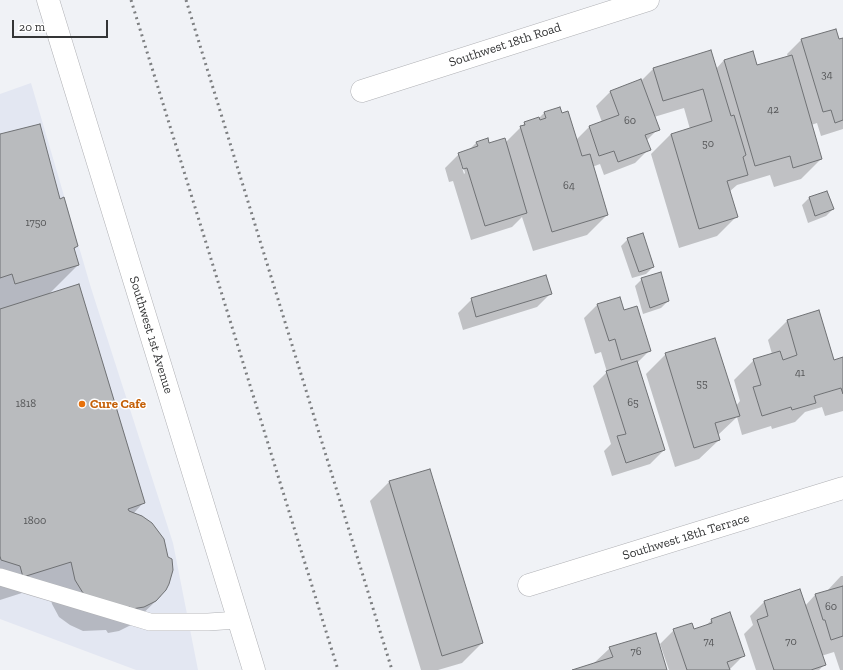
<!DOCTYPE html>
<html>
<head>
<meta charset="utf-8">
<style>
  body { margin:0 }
  #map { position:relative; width:843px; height:670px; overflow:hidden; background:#f0f2f6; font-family:"Zilla Slab",serif }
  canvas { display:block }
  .scale { position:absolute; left:12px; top:20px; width:96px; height:18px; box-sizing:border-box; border:2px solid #343536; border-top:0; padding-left:5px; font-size:12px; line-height:14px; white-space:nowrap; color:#343536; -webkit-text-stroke:3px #fff; paint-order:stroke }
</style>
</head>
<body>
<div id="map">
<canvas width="843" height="670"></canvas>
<div class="scale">20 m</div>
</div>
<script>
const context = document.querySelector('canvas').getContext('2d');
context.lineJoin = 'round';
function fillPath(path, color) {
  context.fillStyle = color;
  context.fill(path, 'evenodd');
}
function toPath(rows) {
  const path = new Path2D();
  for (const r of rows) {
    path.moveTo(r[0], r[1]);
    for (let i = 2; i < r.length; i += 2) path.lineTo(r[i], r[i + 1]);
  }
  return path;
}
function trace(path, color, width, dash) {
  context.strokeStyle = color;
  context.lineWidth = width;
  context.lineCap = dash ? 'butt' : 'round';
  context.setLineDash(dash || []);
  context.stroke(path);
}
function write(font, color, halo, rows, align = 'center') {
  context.font = font + ' "Zilla Slab",serif';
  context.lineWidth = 3;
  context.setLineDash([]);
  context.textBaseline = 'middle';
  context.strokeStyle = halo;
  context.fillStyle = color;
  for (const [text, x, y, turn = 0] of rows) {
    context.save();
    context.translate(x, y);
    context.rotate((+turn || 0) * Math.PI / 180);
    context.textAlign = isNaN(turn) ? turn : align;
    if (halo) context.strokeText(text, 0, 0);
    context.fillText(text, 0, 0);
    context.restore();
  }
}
fillPath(toPath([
  [31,83,91,288,173,543,198,670,136,670,0,619,0,94]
]), '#e3e7f2');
fillPath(toPath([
  [843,39,843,129,821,136,817,123,811,125,821,159,801,179,774,187,770,175,737,185,729,192,736,217,717,236,679,248,651,154,671,134,690,129,684,108,654,117,658,129,646,141,649,149,635,163,604,175,600,164,592,167,607,215,587,235,533,251,522,217,512,227,471,240,453,181,449,182,445,168,459,154,469,150,477,142,489,144,505,143,525,123,539,118,545,112,562,114,576,140,589,127,602,122,596,106,610,92,641,81,654,68,716,69,724,60,756,66,788,57,787,54,801,40,838,40],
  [460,161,462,161,465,173,464,174],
  [0,135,60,200,77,246,74,250,78,265,48,295,144,502,133,514,161,596,131,625,119,631,108,633,106,630,83,631,70,625,59,617,52,604,47,585,0,600],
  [827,192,833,209,826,216,808,223,802,205,809,198],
  [628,239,653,267,646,274,632,278,621,246],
  [642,279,668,301,661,308,643,314,635,286],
  [551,293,537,307,463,330,458,313,472,299],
  [598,304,623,311,650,350,637,363,664,450,650,464,612,476,604,451,611,444,593,386,607,372,601,352,595,354,584,318],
  [818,311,834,361,843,359,843,411,825,416,822,407,805,412,795,422,772,429,771,426,742,435,737,417,718,435,719,440,699,459,675,467,646,374,666,354,736,406,740,401,734,380,754,360,772,354,768,340,787,321],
  [389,482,482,643,462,663,438,670,421,670,370,501],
  [841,576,843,576,843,670,840,670,834,652,821,656,824,665,819,670,756,670,744,634,753,625,750,616,764,602,805,606,815,595,826,592],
  [712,620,744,655,729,670,669,670,660,644,674,630,693,630,705,626],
  [610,648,666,670,575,670,593,664]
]), '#0003');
const building = toPath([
  [836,29,839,39,843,38,843,120,835,123,831,110,823,112,801,39,836,29],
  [711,50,731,116,734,115,746,155,743,157,748,175,727,181,738,217,699,229,671,134,712,121,703,89,663,101,653,68,711,50],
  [753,51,757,65,792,55,822,159,793,168,790,156,755,166,724,60,753,51],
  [641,79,660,130,645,135,651,150,618,162,614,151,599,156,589,126,619,115,610,91,641,79],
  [560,107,562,113,568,111,582,156,590,154,608,215,552,232,520,126,525,125,524,122,539,117,540,120,546,118,544,112,560,107],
  [40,124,60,199,64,197,78,246,74,248,79,265,15,284,12,274,0,278,0,134,40,124],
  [488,138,489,143,505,138,527,213,485,226,467,168,463,169,458,153,478,146,476,142,488,138],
  [827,191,834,209,815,216,809,197,827,191],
  [643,233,654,267,639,272,627,238,643,233],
  [661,272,669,301,650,308,641,278,661,272],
  [546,275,552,294,476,317,471,298,546,275],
  [79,284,145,503,128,509,129,511,142,516,152,523,164,539,168,557,172,559,173,570,169,584,166,590,156,601,144,607,132,609,130,607,123,608,94,601,83,593,75,580,71,562,23,577,20,566,1,560,0,556,0,309,79,284],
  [620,297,624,310,637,306,651,351,621,360,615,339,609,341,597,304,620,297],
  [819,310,834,360,843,357,843,394,841,388,814,396,816,403,792,410,791,407,762,416,753,387,761,385,753,359,780,351,783,360,797,355,787,320,819,310],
  [715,338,740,416,715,423,720,440,694,448,665,353,715,338],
  [637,361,665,450,626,463,617,436,626,434,606,371,637,361],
  [430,469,483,643,442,656,389,481,430,469],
  [843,586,843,636,831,640,825,620,823,620,815,594,843,586],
  [800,589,826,665,811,670,774,670,757,620,768,616,764,601,800,589],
  [730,612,745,656,727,662,730,670,687,670,673,629,692,623,694,629,712,623,711,619,730,612],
  [656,633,667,670,572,670,613,657,609,647,656,633]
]);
fillPath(building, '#b9bbbe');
trace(building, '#6f7174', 1);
const lane = toPath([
  [0,577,150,622,208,622,238,620]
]);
const street = toPath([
  [48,0,254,670],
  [362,91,648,0],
  [529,585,843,488]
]);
trace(lane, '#b0b1b5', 18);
trace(street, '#b0b1b5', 23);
trace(lane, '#fff', 17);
trace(street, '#fff', 22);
trace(toPath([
  [131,0,338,670],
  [186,0,392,670]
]), '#7d7f81', 3, [2, 4]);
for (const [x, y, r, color] of [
  [82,404,4,"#e8710a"]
]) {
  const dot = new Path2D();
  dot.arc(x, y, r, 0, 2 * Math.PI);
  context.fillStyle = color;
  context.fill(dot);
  trace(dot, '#fff', 1.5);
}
write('11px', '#555658', null, [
  ["34",827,75],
  ["42",773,110],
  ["60",630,121],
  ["50",708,144],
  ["64",569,186],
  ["1750",36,223],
  ["41",800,373],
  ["55",702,384],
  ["65",633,403],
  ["1818",26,404],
  ["1800",35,521],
  ["60",831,607],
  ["74",709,642],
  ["70",791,642],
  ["76",636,652]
]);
write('13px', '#343536', '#fff', [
  ["Southwest 18th Road",505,45,-18],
  ["Southwest 1st Avenue",151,335,73],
  ["Southwest 18th Terrace",686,537,-17]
]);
write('bold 13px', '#c56008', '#fff', [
  ["Cure Cafe",90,404]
], 'left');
</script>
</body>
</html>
